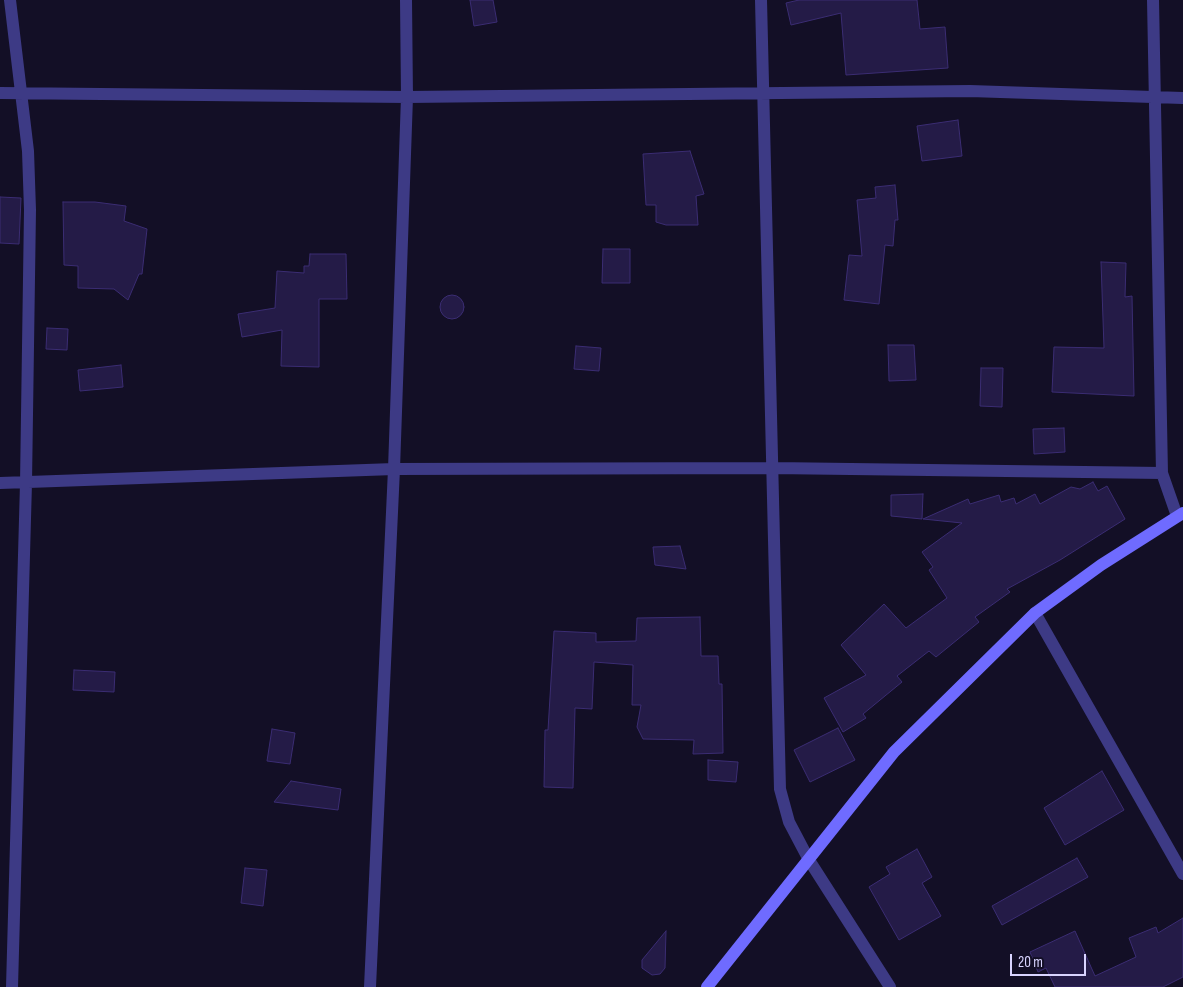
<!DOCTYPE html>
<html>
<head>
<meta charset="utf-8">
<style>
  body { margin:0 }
  #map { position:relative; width:1183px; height:987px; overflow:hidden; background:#130f26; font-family:"Sofia Sans Condensed",sans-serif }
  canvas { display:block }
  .scale { position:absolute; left:1010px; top:954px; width:76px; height:22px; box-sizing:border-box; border:2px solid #d9d4ff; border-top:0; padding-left:6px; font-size:15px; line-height:18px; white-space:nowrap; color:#d9d4ff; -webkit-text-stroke:4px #130f26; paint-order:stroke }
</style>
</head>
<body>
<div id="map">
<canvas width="1183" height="987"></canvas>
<div class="scale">20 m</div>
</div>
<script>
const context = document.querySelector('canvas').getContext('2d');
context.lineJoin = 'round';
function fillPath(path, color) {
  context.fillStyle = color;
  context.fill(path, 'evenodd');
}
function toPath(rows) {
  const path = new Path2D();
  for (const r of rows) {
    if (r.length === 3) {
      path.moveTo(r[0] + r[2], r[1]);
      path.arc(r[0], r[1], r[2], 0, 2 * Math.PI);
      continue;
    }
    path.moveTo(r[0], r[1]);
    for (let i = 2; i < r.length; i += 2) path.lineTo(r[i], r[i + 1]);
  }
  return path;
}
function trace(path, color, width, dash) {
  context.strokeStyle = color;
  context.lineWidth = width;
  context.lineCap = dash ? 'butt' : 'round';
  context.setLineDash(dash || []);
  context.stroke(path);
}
const building = toPath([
  [470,0,493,0,497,22,474,26,470,0],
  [799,0,917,0,920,29,945,27,948,68,846,75,841,13,791,25,786,3,799,0],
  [958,120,962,156,922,161,917,126,958,120],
  [690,151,704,194,696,196,698,225,666,225,656,222,656,205,646,205,643,154,690,151],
  [895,185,898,220,895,220,893,246,885,245,879,304,844,300,849,255,862,256,857,200,876,198,875,187,895,185],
  [0,197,21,198,19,244,0,243,0,197],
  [63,202,95,202,126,206,124,221,147,229,142,274,139,274,128,300,114,289,78,288,78,266,64,265,63,202],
  [603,249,630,249,630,283,602,283,603,249],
  [310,254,346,254,347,299,319,299,319,367,281,366,282,330,242,337,238,314,275,308,277,271,304,273,304,266,309,266,310,254],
  [1101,262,1126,263,1125,297,1132,296,1134,396,1052,392,1054,347,1104,348,1101,262],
  [452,307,12],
  [47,328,68,329,67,350,46,349,47,328],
  [888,345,914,345,916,380,889,381,888,345],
  [576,346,601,348,599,371,574,369,576,346],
  [121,365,123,387,80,391,78,370,121,365],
  [981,368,1003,368,1002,407,980,406,981,368],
  [1064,428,1065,452,1034,454,1033,429,1064,428],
  [1093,482,1098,491,1107,486,1125,519,1060,560,1007,589,1010,592,975,617,979,622,936,657,929,651,897,676,902,682,863,714,866,718,843,732,824,698,866,675,841,645,884,604,906,628,947,598,929,570,933,567,922,552,962,523,923,519,968,499,970,504,999,495,1001,502,1014,498,1016,504,1035,494,1040,504,1071,487,1080,489,1093,482],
  [923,494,922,519,891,516,891,495,923,494],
  [680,546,686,569,655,565,653,547,680,546],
  [700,617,701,656,718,656,719,684,722,684,723,753,693,754,694,740,643,739,637,727,641,705,632,705,633,665,594,662,592,709,575,708,573,788,544,787,545,730,548,730,554,631,596,633,596,642,636,641,637,618,700,617],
  [74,670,115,672,114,692,73,690,74,670],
  [838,728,855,760,810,782,794,750,838,728],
  [272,729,295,733,290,764,267,761,272,729],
  [708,760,738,762,736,782,708,780,708,760],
  [1102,771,1124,810,1065,845,1044,808,1102,771],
  [291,781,341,789,338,810,274,802,291,781],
  [917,849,932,877,922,883,941,916,899,940,869,887,890,874,886,867,917,849],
  [1077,858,1088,877,1002,925,992,906,1077,858],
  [245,868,267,870,263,906,241,903,245,868],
  [1183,918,1183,977,1163,987,1055,987,1046,968,1038,972,1030,952,1075,931,1095,976,1136,957,1129,938,1156,927,1158,933,1183,918],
  [666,931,665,968,660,974,652,975,642,968,642,960,666,931]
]);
fillPath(building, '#241b47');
trace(building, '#3b2d73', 1);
trace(toPath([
  [10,0,28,151,30,210,26,483,12,987],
  [761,0,780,789,789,822,809,860,890,987],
  [1153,0,1162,473],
  [0,93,407,97,970,91,1183,98],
  [0,483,394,469,773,468,1162,473,1177,516],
  [1035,613,1183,874],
  [370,987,394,469,407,97,406,0]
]), '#3d3a85', 12);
trace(toPath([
  [707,987,894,752,1035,613,1101,565,1183,513]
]), '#6f6bff', 12);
</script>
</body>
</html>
